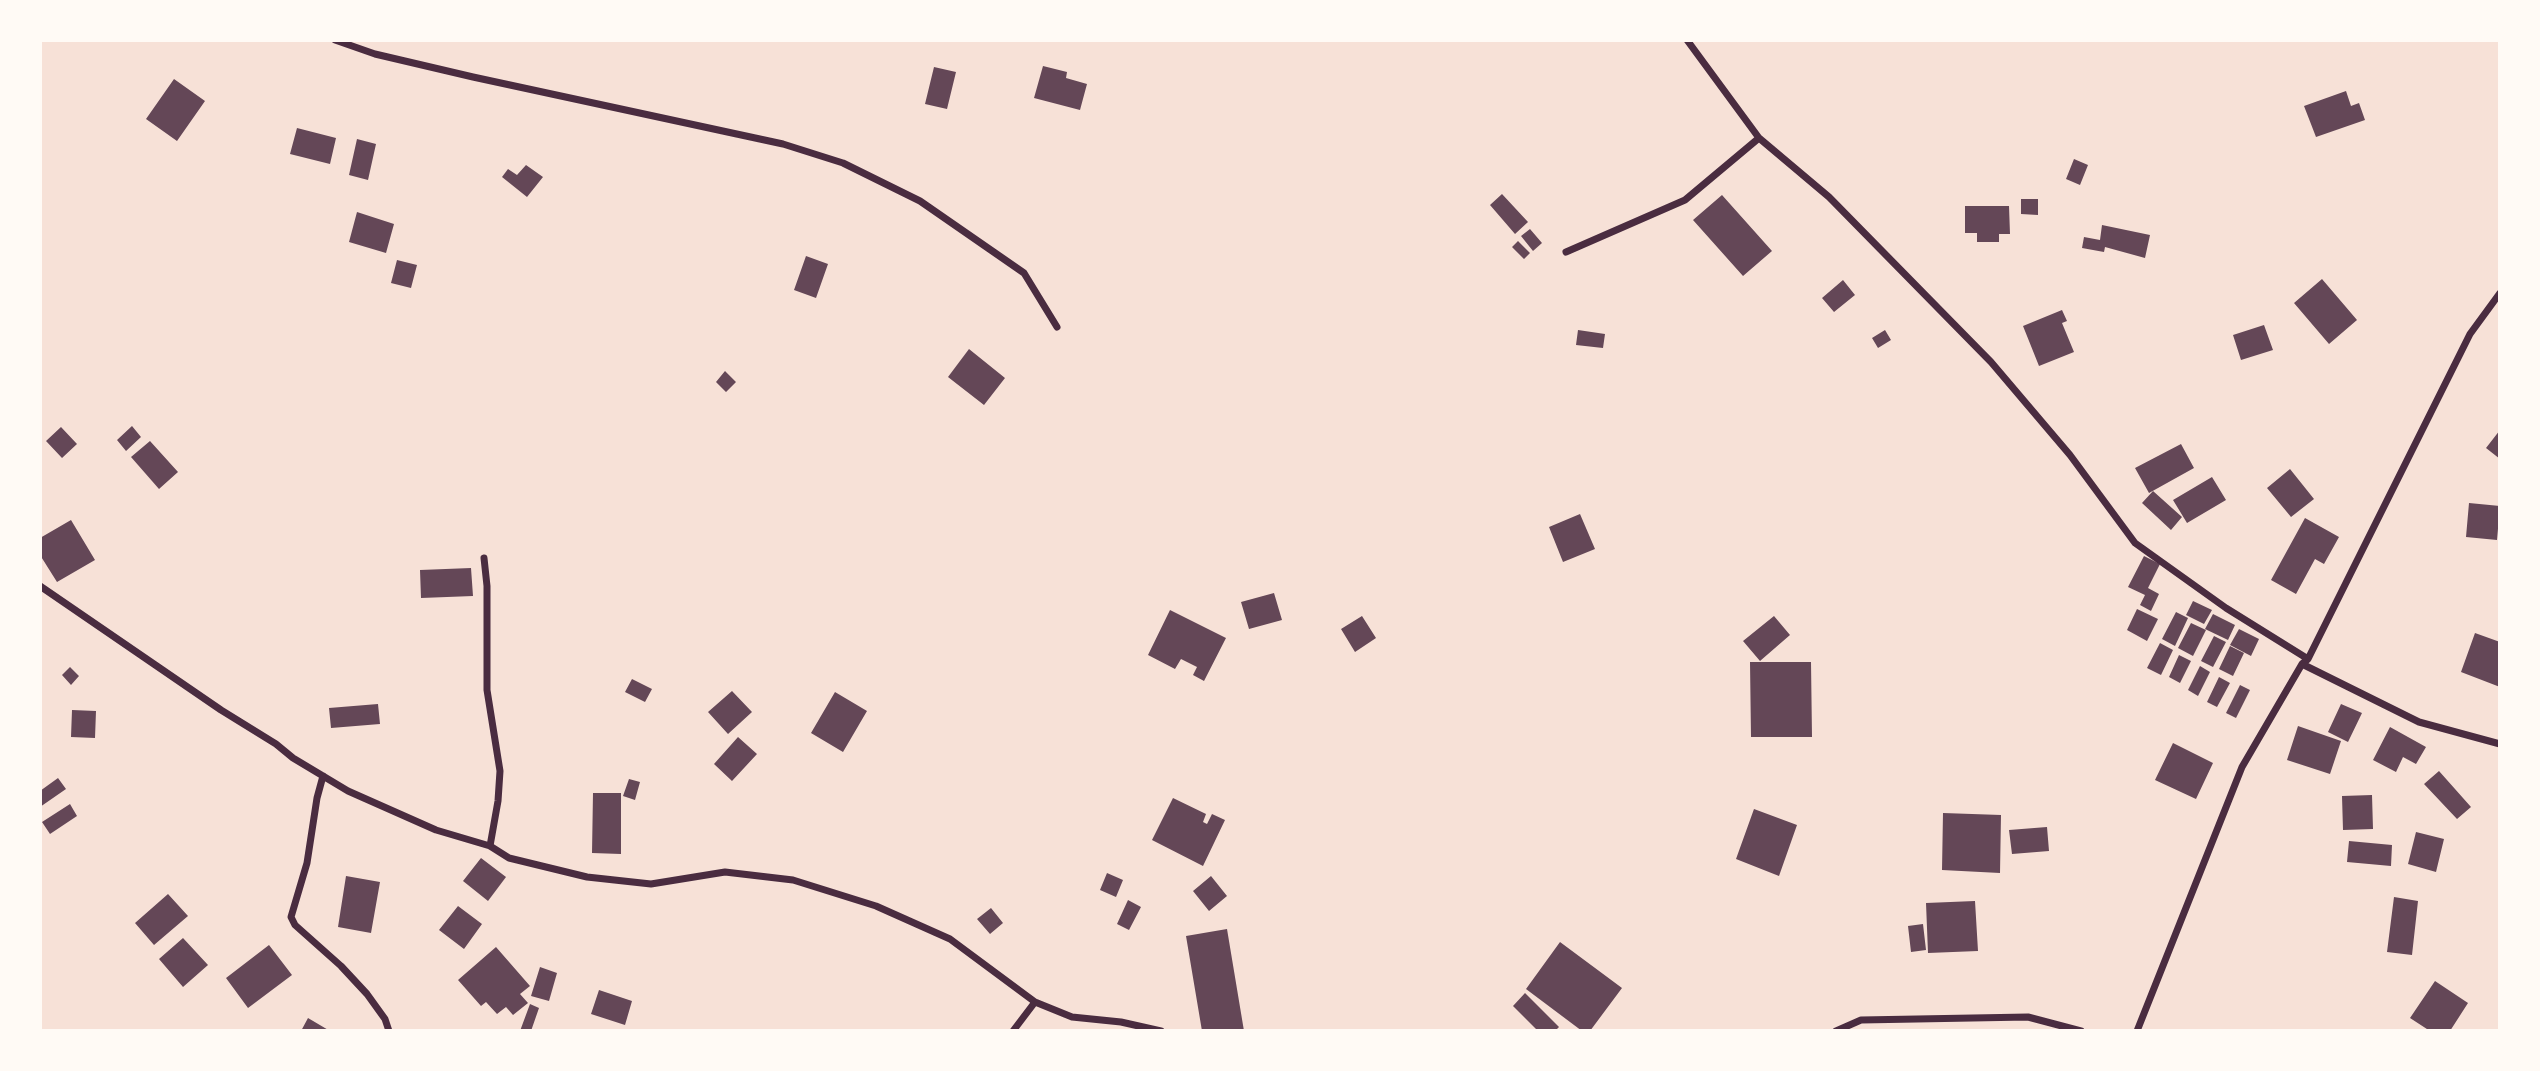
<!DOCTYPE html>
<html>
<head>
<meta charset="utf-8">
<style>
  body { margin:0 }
  #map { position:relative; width:2540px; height:1071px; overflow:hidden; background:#f7e1d7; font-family:Roboto,sans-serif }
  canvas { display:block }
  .frame { position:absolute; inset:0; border:42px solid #fffaf5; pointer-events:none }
</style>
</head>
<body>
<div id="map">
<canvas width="2540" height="1071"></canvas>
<div class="frame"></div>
</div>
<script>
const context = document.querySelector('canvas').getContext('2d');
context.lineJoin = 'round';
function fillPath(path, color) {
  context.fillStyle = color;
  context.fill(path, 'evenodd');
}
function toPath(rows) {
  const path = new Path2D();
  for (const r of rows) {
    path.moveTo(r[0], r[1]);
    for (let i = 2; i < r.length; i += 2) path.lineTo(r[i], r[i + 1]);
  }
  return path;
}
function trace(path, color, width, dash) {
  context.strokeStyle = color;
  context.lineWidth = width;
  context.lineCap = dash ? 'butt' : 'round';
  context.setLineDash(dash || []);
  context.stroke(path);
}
fillPath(toPath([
  [1043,66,1067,72,1066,78,1087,84,1080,110,1034,98],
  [934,67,956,72,947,109,925,104],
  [174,79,205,101,177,141,146,119],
  [2346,91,2351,106,2359,103,2365,120,2316,137,2304,106],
  [297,128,336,138,330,164,290,154],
  [357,139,376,144,368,180,349,175],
  [2074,159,2088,165,2080,185,2066,179],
  [526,165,543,177,527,197,502,177,508,169,517,175],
  [1502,194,1528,222,1515,234,1490,205],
  [1722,195,1772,251,1743,276,1693,220],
  [2021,199,2038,199,2038,215,2021,214],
  [1965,206,2009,206,2010,234,1999,234,1999,242,1977,242,1977,233,1965,233],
  [357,212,394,224,386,253,349,242],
  [2102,225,2150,235,2145,258,2105,247,2104,252,2082,248,2084,237,2100,240],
  [1530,229,1542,243,1533,251,1521,236],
  [1518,241,1530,253,1524,259,1512,247],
  [806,256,828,264,816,298,794,290],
  [397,260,417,265,411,288,391,283],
  [2322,279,2357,320,2329,344,2294,303],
  [1843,280,1855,295,1834,312,1822,298],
  [2062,310,2067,321,2062,323,2074,352,2039,366,2023,326],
  [2264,325,2273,350,2241,360,2233,335],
  [1578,330,1605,334,1603,348,1576,345],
  [1885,330,1891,340,1878,348,1872,338],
  [969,349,1005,378,984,405,948,377],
  [725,371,736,382,726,392,716,382],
  [132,426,141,437,126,451,117,440],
  [61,427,77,444,62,458,46,441],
  [2500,430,2500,459,2486,448],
  [150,441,178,472,159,489,131,457],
  [2181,444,2194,468,2149,493,2135,468],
  [2290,469,2314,499,2291,517,2267,488],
  [2212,477,2226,500,2187,523,2173,500],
  [2153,491,2182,517,2171,530,2142,503],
  [2469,503,2500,506,2497,540,2466,537],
  [1580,514,1595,549,1563,562,1549,527],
  [2305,518,2339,537,2324,564,2315,559,2296,594,2271,580],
  [71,520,95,560,57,582,40,555,40,538],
  [2144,556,2160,564,2148,588,2159,594,2151,611,2140,605,2145,595,2128,587],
  [471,568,473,596,421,598,420,570],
  [1274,593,1282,620,1249,629,1241,602],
  [2193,601,2212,610,2204,624,2186,615],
  [2137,609,2158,619,2147,641,2127,630],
  [1170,610,1226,638,1204,681,1193,675,1197,667,1181,659,1175,669,1148,655],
  [2176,612,2188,618,2175,646,2162,639],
  [2213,614,2235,625,2228,640,2205,629],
  [1362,616,1376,638,1355,652,1341,629],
  [1774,616,1790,635,1760,661,1743,641],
  [2191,623,2206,630,2193,656,2178,648],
  [2239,629,2259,639,2251,656,2230,645],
  [2475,633,2500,642,2500,687,2461,672],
  [2214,636,2226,642,2213,667,2201,661],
  [2160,643,2173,650,2161,675,2147,668],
  [2230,646,2244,653,2233,676,2219,669],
  [2179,655,2191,661,2180,683,2169,677],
  [1750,662,1811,662,1812,737,1751,737],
  [2200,666,2210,672,2198,696,2188,690],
  [70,667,79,676,71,685,62,675],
  [2219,677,2230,683,2217,707,2207,702],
  [632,679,652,689,645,702,625,692],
  [2240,685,2250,690,2236,718,2226,713],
  [732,691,752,712,728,734,708,712],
  [835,692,867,711,843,752,811,733],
  [378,704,380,724,331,728,329,708],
  [2341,704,2362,713,2348,742,2328,732],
  [72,710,96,711,95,738,71,737],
  [2298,726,2341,741,2330,774,2287,760],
  [2390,727,2426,747,2416,764,2403,757,2396,772,2373,760],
  [738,737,757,754,732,781,714,764],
  [2173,743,2213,763,2196,799,2155,780],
  [2439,771,2471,807,2457,819,2424,784],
  [58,778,66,789,40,807,40,791],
  [629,779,640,782,635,800,623,796],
  [593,793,621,793,621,854,592,853],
  [2372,795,2373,829,2343,830,2342,796],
  [1173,798,1206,814,1203,822,1207,824,1212,814,1225,820,1203,866,1152,840],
  [70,804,77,816,50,834,42,822],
  [1754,809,1797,825,1779,876,1736,859],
  [1943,813,2001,815,2000,873,1942,870],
  [2047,827,2049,851,2012,854,2009,830],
  [2416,832,2444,839,2436,872,2408,864],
  [2349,841,2392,845,2391,866,2347,862],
  [481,858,506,877,488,901,463,881],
  [1107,873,1123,880,1116,897,1100,890],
  [346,876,380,882,371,933,338,927],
  [1211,876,1227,896,1209,911,1193,891],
  [168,894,188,916,154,945,135,923],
  [2394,897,2418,901,2412,955,2387,952],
  [1128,900,1141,907,1129,930,1117,924],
  [1975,901,1978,951,1928,953,1926,903],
  [458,906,482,924,464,949,439,930],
  [991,908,1003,923,990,934,977,919],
  [1923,924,1926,950,1911,952,1908,926],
  [1227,929,1244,1031,1202,1031,1186,936],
  [183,938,208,965,183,987,159,959],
  [1560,942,1622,988,1590,1031,1582,1031,1526,989],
  [269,945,292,975,248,1008,226,978],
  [496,947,530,986,520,994,528,1003,513,1015,506,1007,497,1014,486,1002,481,1006,458,980],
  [540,967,557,973,549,1001,531,996],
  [2435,981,2468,1003,2450,1031,2430,1031,2410,1018],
  [599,990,632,1001,625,1025,591,1014],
  [1525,993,1559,1027,1555,1031,1538,1031,1513,1006],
  [530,1004,539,1008,531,1031,520,1031],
  [308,1018,330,1031,301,1031]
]), '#644757');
trace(toPath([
  [335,40,375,54,473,77,783,144,843,163,920,201,1024,273,1057,327],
  [1687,40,1759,138,1829,197,1991,362,2070,455,2135,543,2226,608,2308,659],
  [1566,252,1685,200,1759,138],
  [484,558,487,586,487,690,500,771,498,801,490,846],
  [40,586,221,710,276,744,293,758,348,791,436,830,490,846,509,858,587,877,651,884,725,872,793,880,876,906,950,939,1035,1002,1072,1017,1121,1022,1161,1031],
  [2302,664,2419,722,2500,744],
  [323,776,317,798,307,863,291,917,295,925,341,966,367,994,385,1019,389,1031],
  [1013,1031,1035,1002],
  [1836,1031,1861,1020,2028,1017,2081,1031],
  [2137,1031,2242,767,2302,664,2308,659,2470,334,2500,293]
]), '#4a2c40', 7);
</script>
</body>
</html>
